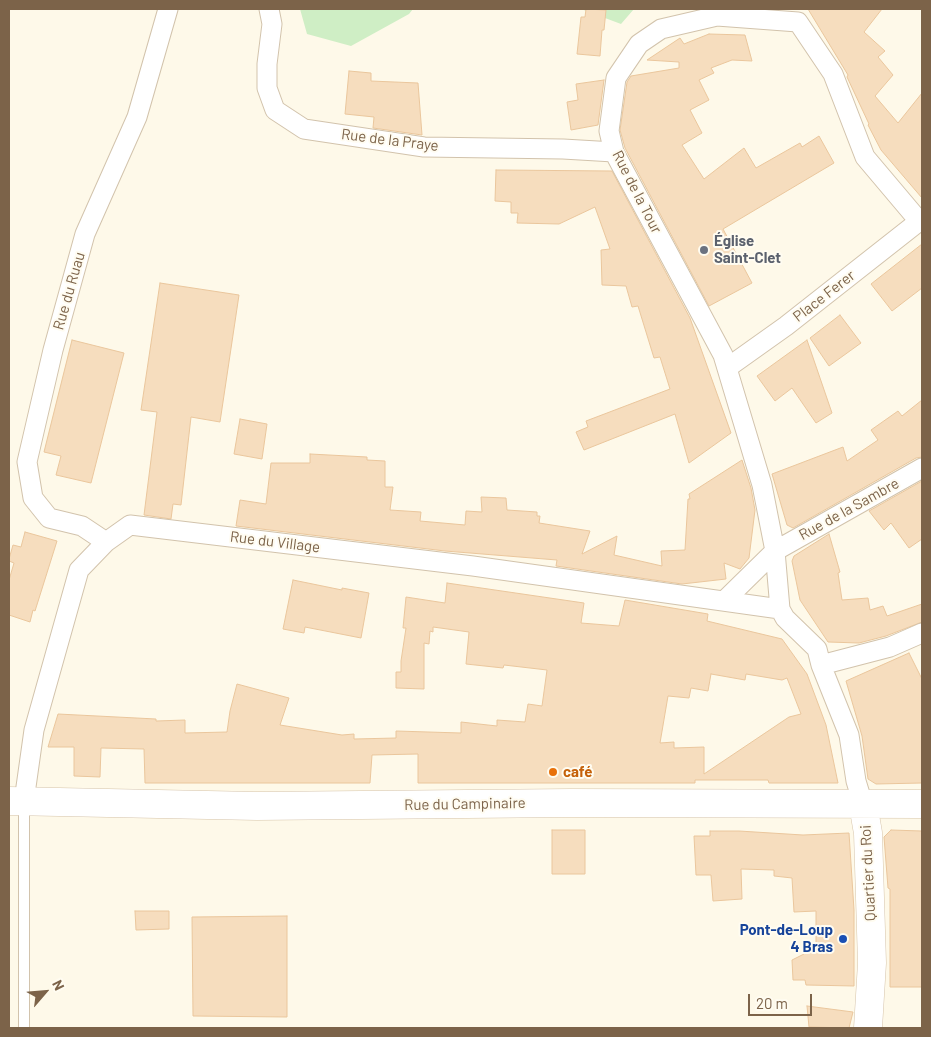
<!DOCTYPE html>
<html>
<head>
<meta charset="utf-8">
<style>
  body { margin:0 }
  #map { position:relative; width:931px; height:1037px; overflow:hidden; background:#fef9e9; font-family:Barlow,sans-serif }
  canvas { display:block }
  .frame { position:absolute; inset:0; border:10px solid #7c6349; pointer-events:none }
  .north { position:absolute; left:20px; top:967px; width:50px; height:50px; -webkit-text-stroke:4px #fffcf1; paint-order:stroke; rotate:63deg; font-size:14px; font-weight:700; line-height:20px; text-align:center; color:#7c6349 }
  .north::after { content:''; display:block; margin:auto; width:18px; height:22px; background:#7c6349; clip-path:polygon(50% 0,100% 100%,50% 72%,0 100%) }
  .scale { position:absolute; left:748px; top:994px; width:64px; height:22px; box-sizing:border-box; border:2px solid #7c6349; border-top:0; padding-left:6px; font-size:15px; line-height:18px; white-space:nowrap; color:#7c6349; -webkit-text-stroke:4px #fffcf1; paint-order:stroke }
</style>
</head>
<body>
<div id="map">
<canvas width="931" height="1037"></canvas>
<div class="frame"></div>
<div class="north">N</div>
<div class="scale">20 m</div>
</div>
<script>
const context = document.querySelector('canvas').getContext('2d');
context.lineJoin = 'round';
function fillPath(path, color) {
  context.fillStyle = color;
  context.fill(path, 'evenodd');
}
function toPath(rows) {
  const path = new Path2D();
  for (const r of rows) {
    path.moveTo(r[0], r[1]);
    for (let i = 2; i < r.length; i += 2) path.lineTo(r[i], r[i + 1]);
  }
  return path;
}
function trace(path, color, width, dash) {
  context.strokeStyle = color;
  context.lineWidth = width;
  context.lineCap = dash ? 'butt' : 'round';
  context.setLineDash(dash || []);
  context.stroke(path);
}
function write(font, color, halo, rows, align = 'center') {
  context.font = font + ' Barlow,sans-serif';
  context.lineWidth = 4;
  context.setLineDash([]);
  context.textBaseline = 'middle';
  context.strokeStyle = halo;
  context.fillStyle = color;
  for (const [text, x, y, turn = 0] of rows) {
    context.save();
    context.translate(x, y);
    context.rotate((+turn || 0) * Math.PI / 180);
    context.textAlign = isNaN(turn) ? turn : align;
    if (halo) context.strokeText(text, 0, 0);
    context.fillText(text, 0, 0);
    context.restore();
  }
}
fillPath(toPath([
  [300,9,413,9,409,14,351,46,307,34],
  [581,9,634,9,621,24]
]), '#cfeec5');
const building = toPath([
  [586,9,606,10,604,30,602,30,600,56,577,54,581,17,585,17,586,9],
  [808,9,882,9,864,32,885,51,878,57,893,75,875,96,898,123,922,93,922,198,881,150,868,125,869,124,847,77,848,75,808,9],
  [709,34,745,35,752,61,732,60,711,68,714,73,699,80,709,100,690,110,702,133,682,145,704,179,744,148,756,168,800,143,802,147,819,136,834,163,723,229,752,283,709,306,625,148,620,130,627,82,631,76,679,68,679,62,647,60,680,38,684,44,709,34],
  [349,71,371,73,371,81,418,83,422,135,373,128,374,117,345,114,349,71],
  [604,80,598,125,571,130,567,102,578,100,576,84,604,80],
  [496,170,612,171,690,318,731,433,689,463,675,414,584,450,576,432,588,427,586,421,670,389,660,357,654,358,638,306,632,307,626,286,602,285,601,250,610,249,595,207,559,224,517,223,518,213,511,213,511,202,495,201,496,170],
  [922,244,922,288,892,311,871,284,922,244],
  [160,283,239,295,220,422,191,417,181,505,173,504,171,519,144,515,157,412,141,410,160,283],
  [840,315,861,343,829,366,810,338,840,315],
  [72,340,124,353,91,483,56,475,61,456,44,452,72,340],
  [807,340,832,413,816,423,792,388,775,401,757,376,807,340],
  [922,400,922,457,916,458,793,528,787,525,772,474,843,447,847,461,878,440,871,430,898,411,902,416,922,400],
  [240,419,267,424,262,459,234,454,240,419],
  [310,454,367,457,367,460,385,461,385,487,393,487,390,510,421,512,420,521,465,525,466,511,482,512,481,497,506,498,507,510,537,512,537,516,540,516,539,523,590,531,582,554,617,536,614,555,662,566,661,551,685,550,688,499,690,499,689,494,742,460,751,488,755,510,749,558,740,569,724,563,726,579,682,584,556,566,557,560,445,551,236,526,240,500,266,504,271,463,310,463,310,454],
  [922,481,922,539,909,548,891,523,884,530,869,511,922,481],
  [25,532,57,541,35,611,33,610,30,622,9,615,9,580,14,563,9,561,9,559,13,545,21,547,25,532],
  [829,534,840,572,838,573,842,600,868,598,870,610,883,606,887,616,922,604,922,622,886,636,859,643,828,642,800,600,792,561,794,556,829,534],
  [293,580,342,590,342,588,369,593,361,638,305,627,304,633,283,629,293,580],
  [447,583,584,603,581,623,619,626,625,600,708,614,707,621,782,639,807,674,826,725,838,783,769,783,768,780,695,780,695,783,418,783,418,754,372,755,370,783,145,783,144,749,101,748,100,777,74,776,74,747,48,747,58,714,156,719,156,721,185,720,185,733,227,732,230,711,237,684,289,698,280,725,342,735,354,734,354,739,396,738,396,731,461,733,461,722,497,726,497,720,525,722,528,704,542,706,547,670,504,665,503,668,466,664,469,632,433,627,433,632,430,631,429,644,424,643,424,689,396,688,396,672,401,672,401,661,406,628,403,628,406,597,445,603,447,583],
  [711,674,745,680,746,674,782,680,787,678,801,714,789,717,704,774,704,747,674,748,674,742,660,743,668,696,689,698,691,688,708,691,711,674],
  [909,653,922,679,922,783,876,784,868,779,862,736,846,681,909,653],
  [552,830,585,830,585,874,552,874,552,830],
  [891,830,922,831,922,987,890,987,890,889,888,888,884,837,891,830],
  [710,831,739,831,803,835,849,833,854,910,854,986,806,985,805,980,793,980,792,960,804,954,804,946,816,946,816,911,794,912,792,878,774,876,774,870,741,869,742,899,713,901,711,875,696,875,694,836,710,836,710,831],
  [135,911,169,911,169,929,136,930,135,911],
  [287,916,287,1017,193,1016,192,917,287,916],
  [807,1006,853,1012,849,1028,809,1027,807,1006]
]);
fillPath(building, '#f6ddbe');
trace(building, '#eac69c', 1);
const lane = toPath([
  [24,802,24,1028]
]);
const street = toPath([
  [269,9,272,24,267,64,267,88,275,110,304,129,424,147,563,149,614,152],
  [727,368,786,326,922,219],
  [106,542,82,526,49,518,33,498,27,462,53,350,85,234,137,117,168,9],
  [724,601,775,551,922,468],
  [821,665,890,647,922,633],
  [24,801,34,730,79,570,106,542,130,525,473,566,780,609],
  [863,804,856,781,849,735,821,665,817,649,785,618,780,609,775,551,762,485,723,355,614,152,609,131,616,78,639,44,661,29,717,16,798,22,833,74,865,157,919,221]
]);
const secondary = toPath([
  [9,801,257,806,571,803,922,804],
  [863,804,868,833,872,963,868,1028]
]);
trace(lane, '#d2c3ac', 12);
trace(street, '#d2c3ac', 21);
trace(secondary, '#d6c4aa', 29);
trace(lane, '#fff', 10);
trace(street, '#fff', 19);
trace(secondary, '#fff', 28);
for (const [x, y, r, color] of [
  [704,250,5,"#6b7280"],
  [553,772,5,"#e8710a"],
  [843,939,5,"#1a4fb4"]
]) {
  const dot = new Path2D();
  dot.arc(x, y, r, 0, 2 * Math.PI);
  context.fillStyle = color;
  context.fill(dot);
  trace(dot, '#fffcf1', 2);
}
write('15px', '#7c6349', '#fffcf1', [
  ["Rue de la Praye",390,140,7],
  ["Rue de la Tour",637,192,63],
  ["Rue du Ruau",69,291,-74],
  ["Place Ferer",824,296,-38],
  ["Rue de la Sambre",849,509,-29],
  ["Rue du Village",275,542,7],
  ["Rue du Campinaire",465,804,-1],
  ["Quartier du Roi",868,873,-93]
]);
write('bold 15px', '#5b616d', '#fffcf1', [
  ["Église",714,241],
  ["Saint-Clet",714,258]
], 'left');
write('bold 15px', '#c56008', '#fffcf1', [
  ["café",563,772]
], 'left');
write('bold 15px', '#164399', '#fffcf1', [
  ["Pont-de-Loup",833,930],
  ["4 Bras",833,947]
], 'right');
</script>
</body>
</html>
